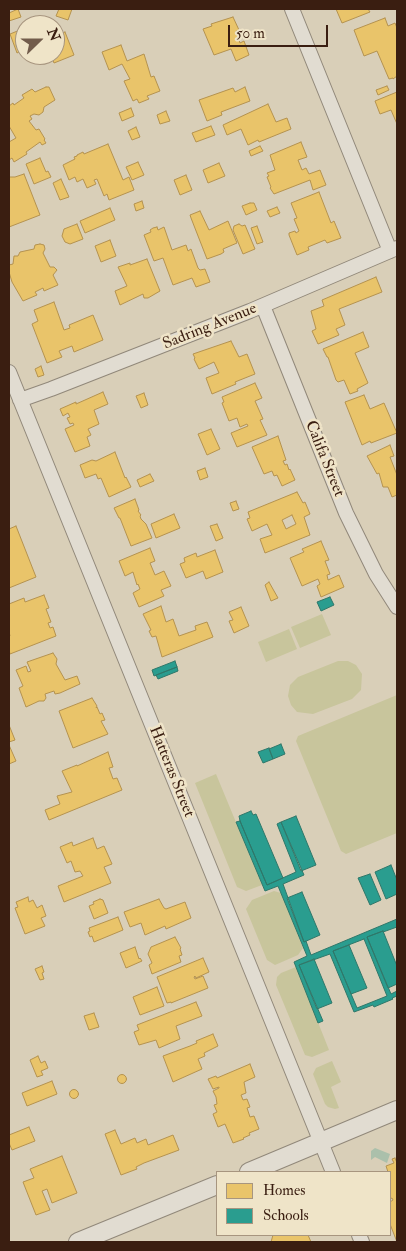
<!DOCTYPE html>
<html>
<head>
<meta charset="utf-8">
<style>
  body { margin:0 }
  #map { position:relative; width:406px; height:1251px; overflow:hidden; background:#d9cfb8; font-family:"IM FELL Double Pica",serif }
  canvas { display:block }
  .frame { position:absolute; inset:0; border:10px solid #3a1e11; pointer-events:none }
  .legend { position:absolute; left:216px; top:1171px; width:175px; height:65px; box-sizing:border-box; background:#efe4c8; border:1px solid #a7957f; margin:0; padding:6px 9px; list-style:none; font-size:15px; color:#3a1e11 }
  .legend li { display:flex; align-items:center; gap:10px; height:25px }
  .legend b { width:25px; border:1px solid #a7957f }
  .north { position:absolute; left:15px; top:15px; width:50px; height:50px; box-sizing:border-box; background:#efe4c8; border:1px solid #a7957f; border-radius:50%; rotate:68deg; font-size:14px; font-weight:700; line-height:20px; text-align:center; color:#3a1e11 }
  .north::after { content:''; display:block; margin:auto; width:18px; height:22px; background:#725c4b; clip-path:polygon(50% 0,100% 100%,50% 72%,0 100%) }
  .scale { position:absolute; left:228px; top:25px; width:100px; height:22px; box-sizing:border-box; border:2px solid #3a1e11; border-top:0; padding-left:6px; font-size:15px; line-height:18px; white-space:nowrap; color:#3a1e11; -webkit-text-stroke:4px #efe4c8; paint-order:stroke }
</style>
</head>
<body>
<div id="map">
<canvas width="406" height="1251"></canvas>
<div class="frame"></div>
<ul class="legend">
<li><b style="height:14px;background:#e9c46a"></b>Homes</li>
<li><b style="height:14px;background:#2a9d8f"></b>Schools</li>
</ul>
<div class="north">N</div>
<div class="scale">50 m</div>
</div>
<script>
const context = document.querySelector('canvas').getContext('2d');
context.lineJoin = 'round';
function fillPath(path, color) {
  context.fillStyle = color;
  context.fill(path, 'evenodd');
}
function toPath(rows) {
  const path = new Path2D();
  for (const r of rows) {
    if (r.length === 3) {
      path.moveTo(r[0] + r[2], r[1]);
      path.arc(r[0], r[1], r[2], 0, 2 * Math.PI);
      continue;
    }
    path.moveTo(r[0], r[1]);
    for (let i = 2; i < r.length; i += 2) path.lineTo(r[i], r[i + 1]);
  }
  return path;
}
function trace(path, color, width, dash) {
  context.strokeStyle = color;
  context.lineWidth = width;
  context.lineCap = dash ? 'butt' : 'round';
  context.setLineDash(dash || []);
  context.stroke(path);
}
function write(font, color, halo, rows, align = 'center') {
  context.font = font + ' "IM FELL Double Pica",serif';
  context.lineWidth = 5;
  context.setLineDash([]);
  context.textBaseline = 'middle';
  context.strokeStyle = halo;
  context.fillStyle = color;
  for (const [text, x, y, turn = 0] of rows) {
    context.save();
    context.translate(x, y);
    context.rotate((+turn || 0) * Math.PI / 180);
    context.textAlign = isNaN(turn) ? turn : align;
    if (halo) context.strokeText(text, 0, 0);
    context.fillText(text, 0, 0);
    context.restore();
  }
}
fillPath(toPath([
  [322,614,331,635,300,648,291,627],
  [289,629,297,649,266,662,258,642],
  [338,661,348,661,356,665,362,674,361,690,352,699,313,714,297,712,291,705,288,696,290,685,298,677],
  [397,695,397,833,346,854,341,851,296,741,298,736],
  [216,774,262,885,246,891,237,887,195,783],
  [274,891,281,893,303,948,298,955,275,965,267,960,246,909,252,900],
  [296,967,329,1050,312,1057,305,1055,276,985,277,977,281,973],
  [332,1061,341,1082,331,1087,339,1108,335,1109,328,1107,325,1104,313,1074,316,1068]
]), '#c8c59c');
fillPath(toPath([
  [375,1148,390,1154,387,1163,375,1157,371,1160,371,1151]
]), '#abc0ab');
const homes = toPath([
  [18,9,21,17,9,21,9,13,18,9],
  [59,9,72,9,68,20,56,16,59,9],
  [336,9,368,9,370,12,342,23,336,9],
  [233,17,239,30,236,31,240,43,244,41,249,55,236,61,231,49,214,55,203,29,212,26,211,24,233,17],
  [385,18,388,26,395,23,397,28,397,76,393,79,393,78,389,79,377,51,364,56,354,30,385,18],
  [25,28,25,49,17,53,10,34,25,28],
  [65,32,74,55,54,63,51,55,55,55,55,36,65,32],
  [121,45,127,61,144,54,151,77,154,76,160,91,147,96,149,99,139,103,137,99,133,101,124,81,130,79,122,64,109,70,102,52,121,45],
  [387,86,389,90,378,95,376,90,387,86],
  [46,87,49,87,55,100,44,107,43,112,39,115,34,114,30,116,32,119,29,121,36,130,39,129,45,139,44,140,46,143,42,145,40,142,26,152,27,154,14,162,12,158,9,160,9,142,16,138,9,126,9,106,13,103,14,105,24,98,22,95,32,89,35,92,46,87],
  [245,87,250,101,221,112,222,115,207,121,199,100,233,88,235,92,245,87],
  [397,92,397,124,391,110,380,114,375,101,397,92],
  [268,104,276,122,287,118,291,129,259,142,258,140,248,145,241,129,227,135,223,125,268,104],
  [131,108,134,116,122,121,119,113,131,108],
  [166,111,170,121,160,124,157,115,166,111],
  [211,126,215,135,196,142,192,133,211,126],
  [136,127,140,137,132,140,128,131,136,127],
  [301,142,307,157,298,160,302,170,306,168,309,174,320,170,326,185,313,190,310,180,274,194,270,188,271,187,267,177,269,176,267,173,275,170,270,155,301,142],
  [108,144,123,180,129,177,134,190,109,200,107,194,104,196,97,179,94,180,96,184,87,188,83,179,77,182,75,177,69,180,63,165,75,159,74,157,77,156,77,155,83,152,84,154,108,144],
  [260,146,263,151,251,156,249,151,260,146],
  [40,158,46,172,48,171,51,177,34,184,26,164,40,158],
  [138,162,144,175,132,180,126,167,138,162],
  [219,163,225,176,208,183,203,170,219,163],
  [24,174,40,215,9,227,9,177,15,177,24,174],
  [186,175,192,190,180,195,174,180,186,175],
  [61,179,69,197,60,200,53,183,61,179],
  [319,192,331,223,334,221,341,238,327,243,325,240,308,247,309,250,297,255,289,235,289,233,295,231,296,233,299,231,294,219,297,218,291,203,319,192],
  [142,201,144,208,136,211,134,204,142,201],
  [250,203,254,203,257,210,246,215,242,206,250,203],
  [277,207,280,213,270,217,267,211,277,207],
  [110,208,115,220,85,233,80,221,110,208],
  [200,211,209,230,228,221,237,243,223,249,224,252,221,254,207,259,191,218,190,215,200,211],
  [77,224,83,239,70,244,65,242,62,236,64,229,77,224],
  [239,224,242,226,245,225,255,249,243,254,233,230,234,226,239,224],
  [257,226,263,242,257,244,251,228,257,226],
  [157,227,158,230,164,227,172,250,186,245,188,251,191,249,198,268,200,270,205,269,210,282,196,287,192,278,173,285,163,258,154,261,144,235,151,232,150,230,153,228,157,227],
  [110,240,116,256,101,262,95,246,110,240],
  [40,244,44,245,45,249,43,253,50,267,54,267,57,270,53,275,58,285,44,291,43,288,35,292,37,295,23,301,12,282,9,272,9,265,13,264,14,256,18,256,20,252,34,249,35,245,40,244],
  [147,259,160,291,148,298,144,298,143,294,120,305,115,291,127,286,118,267,130,263,130,265,147,259],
  [376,277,382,292,339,309,345,325,336,329,339,335,318,344,312,331,316,329,311,311,324,306,322,300,376,277],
  [54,302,64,330,70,328,69,325,93,315,103,340,74,352,72,346,59,351,62,357,47,363,32,324,38,321,34,310,54,302],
  [363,332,369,347,355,353,368,383,357,389,358,391,350,394,344,380,338,382,336,380,328,357,327,357,323,349,363,332],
  [231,341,239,357,247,354,255,374,235,382,236,384,212,394,206,378,219,373,214,362,199,369,194,359,195,358,193,354,231,341],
  [41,366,44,375,38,377,35,369,41,366],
  [255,383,262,398,255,401,263,419,260,420,267,435,237,447,231,433,248,426,247,424,240,427,237,418,229,421,222,403,224,402,222,397,255,383],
  [103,392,108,404,94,410,99,424,88,429,91,435,87,437,90,446,75,452,65,429,74,425,73,423,70,424,67,418,70,417,68,413,63,416,60,409,76,402,76,404,103,392],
  [144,393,148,405,141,408,136,396,144,393],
  [364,395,370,409,384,403,397,433,371,443,370,441,362,445,345,402,364,395],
  [211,429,220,449,207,455,198,434,211,429],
  [278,436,286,460,283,461,285,465,287,464,289,470,290,469,295,480,282,486,277,475,274,476,272,471,264,474,252,447,278,436],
  [390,445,394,456,390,457,397,475,397,495,392,497,388,487,383,487,379,473,377,474,367,456,390,445],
  [115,452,125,478,126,477,131,487,109,497,101,478,98,479,96,474,85,478,80,465,92,460,96,461,115,452],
  [205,468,208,477,200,480,197,471,205,468],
  [150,474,154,481,140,487,137,480,150,474],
  [297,492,303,503,305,502,310,514,304,517,310,535,265,553,260,539,272,535,267,524,252,531,247,519,250,518,248,512,297,492],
  [292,515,296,524,286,529,282,520,292,515],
  [135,499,139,510,138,511,141,515,140,516,141,519,146,524,152,538,131,546,120,518,119,518,114,508,135,499],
  [236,501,239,509,233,511,230,503,236,501],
  [174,514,180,528,156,538,151,524,174,514],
  [217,524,223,538,216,541,210,526,217,524],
  [16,526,36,577,9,588,9,529,16,526],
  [321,541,329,560,325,561,330,574,327,575,328,580,339,575,344,587,321,597,317,586,320,584,318,579,302,586,290,558,304,552,302,549,321,541],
  [150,548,155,561,150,563,155,575,164,571,171,586,161,590,164,596,139,607,133,593,140,589,138,584,137,585,133,572,125,576,119,561,150,548],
  [215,550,223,572,206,579,203,571,186,578,180,564,185,562,184,558,196,553,197,557,215,550],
  [269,582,278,598,271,601,265,585,269,582],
  [44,595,49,608,46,609,51,622,48,623,50,628,53,627,56,636,10,654,9,650,9,636,10,636,9,632,9,604,24,598,25,602,44,595],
  [161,606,166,622,173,619,179,636,196,630,195,626,207,622,213,637,162,657,156,636,152,637,149,631,151,630,143,614,161,606],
  [241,607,249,626,234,633,229,621,233,620,229,612,241,607],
  [53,653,57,659,56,664,65,680,77,676,80,684,60,693,55,694,54,691,45,694,46,698,44,701,39,701,26,707,19,688,23,686,16,670,26,666,28,672,31,671,27,662,53,653],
  [92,698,97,706,96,708,97,707,100,714,102,713,105,720,101,721,108,734,73,748,59,711,92,698],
  [9,725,15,740,9,742,9,725],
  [9,745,16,761,9,764,9,745],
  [108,752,113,767,109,768,113,779,117,778,122,790,49,820,45,810,60,804,57,796,72,792,62,771,77,765,77,766,108,752],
  [93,838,97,849,104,846,112,864,104,867,111,883,64,902,58,886,83,876,80,871,75,872,71,861,67,863,60,847,72,842,73,846,93,838],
  [28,897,29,902,33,900,37,908,42,905,46,916,41,918,45,926,25,934,15,908,18,907,16,902,28,897],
  [100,899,103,900,108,913,94,919,89,906,94,904,93,902,100,899],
  [159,899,164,908,166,909,185,902,191,918,166,929,165,926,145,935,141,923,130,927,124,912,159,899],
  [118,917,123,930,94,942,92,936,90,937,88,932,90,931,89,928,118,917],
  [175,937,181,948,180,949,182,955,179,956,181,962,152,974,149,965,152,963,148,954,151,947,175,937],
  [135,947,139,959,140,958,142,961,126,968,120,953,135,947],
  [203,958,209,972,196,978,195,976,194,977,195,979,203,976,208,988,171,1003,171,1002,167,1003,157,977,203,958],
  [42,966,44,972,42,973,44,979,40,980,35,969,42,966],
  [157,987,164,1006,140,1015,133,997,157,987],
  [196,1002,202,1016,176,1026,180,1039,159,1048,156,1040,139,1045,134,1032,139,1030,137,1025,196,1002],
  [94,1013,99,1027,89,1030,84,1016,94,1013],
  [213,1034,218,1046,204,1053,205,1056,198,1059,202,1069,173,1082,163,1056,190,1046,197,1043,196,1041,213,1034],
  [38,1056,41,1063,45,1061,48,1068,41,1071,43,1075,37,1077,30,1060,38,1056],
  [250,1064,255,1077,244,1082,246,1093,241,1095,243,1100,247,1099,250,1107,247,1108,250,1117,254,1116,259,1129,249,1133,250,1135,243,1138,244,1139,233,1143,225,1124,218,1127,213,1114,217,1112,214,1105,217,1104,216,1097,213,1091,219,1088,219,1087,213,1089,208,1079,216,1076,217,1078,250,1064],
  [122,1079,4.5],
  [52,1081,57,1094,27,1106,22,1093,52,1081],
  [74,1094,4.5],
  [29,1127,35,1141,12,1150,9,1143,9,1135,29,1127],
  [115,1130,121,1144,135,1138,137,1143,146,1139,148,1145,173,1135,179,1150,144,1163,136,1167,137,1169,121,1175,105,1134,115,1130],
  [62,1156,77,1193,52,1203,47,1189,42,1191,50,1210,36,1215,23,1182,34,1178,30,1169,62,1156],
  [395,1158,397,1163,397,1242,390,1224,390,1202,393,1200,392,1198,390,1199,390,1172,386,1172,388,1172,386,1166,394,1163,392,1159,395,1158],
  [273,1235,308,1235,311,1242,271,1242,273,1235]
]);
fillPath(homes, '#e9c46a');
trace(homes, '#b4924f', 1);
const schools = toPath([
  [330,597,334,605,321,611,317,602,330,597],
  [175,661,177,667,154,676,152,670,175,661],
  [177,667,178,671,158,679,156,675,177,667],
  [281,744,285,754,273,759,269,749,281,744],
  [269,748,273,759,263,763,258,752,269,748],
  [251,811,253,815,256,814,283,878,267,885,240,821,239,816,251,811],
  [296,816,316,865,301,871,281,822,296,816],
  [240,821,267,885,296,872,277,824,281,822,304,875,283,884,304,942,306,941,311,955,397,919,397,927,383,932,383,931,367,937,391,994,397,991,397,996,392,998,393,999,374,1007,373,1005,354,1012,330,954,299,965,323,1021,318,1023,294,962,307,956,278,886,265,891,236,822,240,821],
  [364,939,387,996,357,1008,333,951,364,939],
  [391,865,397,880,397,894,386,899,375,872,391,865],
  [370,874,381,900,370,905,358,878,370,874],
  [302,892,320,935,304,942,287,898,302,892],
  [383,931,397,966,397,984,388,988,367,937,383,931],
  [349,945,367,988,351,994,333,951,349,945],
  [314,959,332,1003,317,1009,299,965,314,959]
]);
fillPath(schools, '#2a9d8f');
trace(schools, '#2f7769', 1);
const minor = toPath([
  [292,9,390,251],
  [263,306,346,513,376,574,397,607],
  [9,372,333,1172],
  [20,400,51,389,250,311,397,248],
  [359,1235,362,1242]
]);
const tertiary = toPath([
  [249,1172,397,1110],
  [78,1242,217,1185]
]);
trace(minor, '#91887a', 16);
trace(tertiary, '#91887a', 20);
trace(minor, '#e1dcd1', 14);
trace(tertiary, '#e1dcd1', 18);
write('16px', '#3a1e11', '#efe4c8', [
  ["Sadring Avenue",210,327,-22],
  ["Califa Street",324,459,68],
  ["Hatteras Street",171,772,68]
]);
</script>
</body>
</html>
